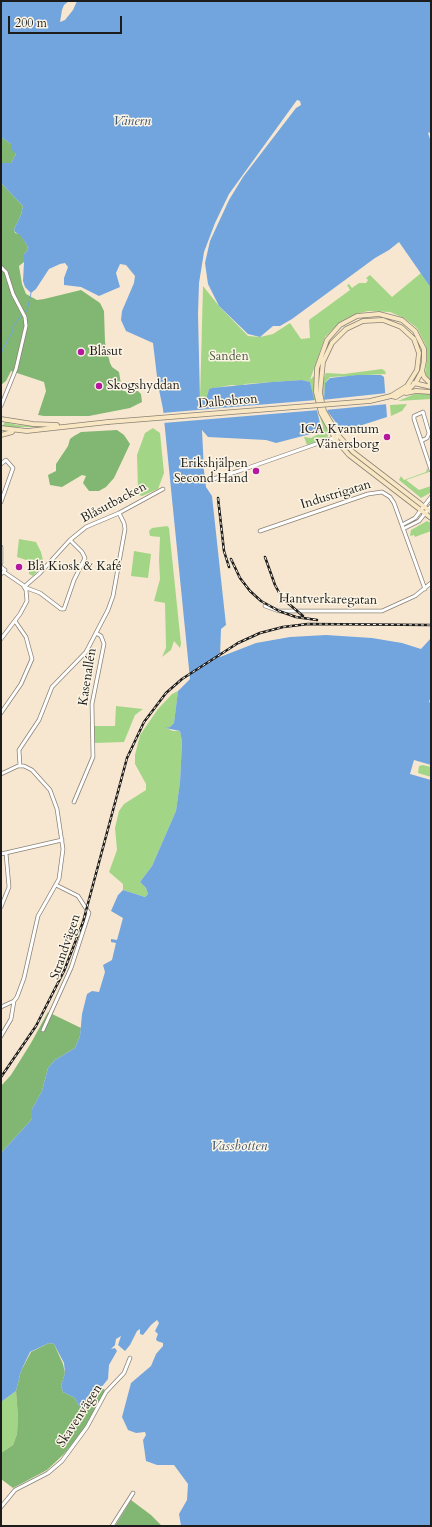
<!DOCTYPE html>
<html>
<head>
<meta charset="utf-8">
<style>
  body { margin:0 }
  #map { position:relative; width:432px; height:1527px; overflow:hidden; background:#f8e7d0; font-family:Cardo,serif }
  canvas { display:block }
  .frame { position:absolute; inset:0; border:2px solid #1c1c1c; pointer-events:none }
  .scale { position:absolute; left:8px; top:16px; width:114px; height:18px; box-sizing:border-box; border:2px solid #1c1c1c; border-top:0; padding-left:5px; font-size:12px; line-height:14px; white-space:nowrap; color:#1c1c1c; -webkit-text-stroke:3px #fcf5e5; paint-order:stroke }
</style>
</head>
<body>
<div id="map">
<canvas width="432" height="1527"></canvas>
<div class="frame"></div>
<div class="scale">200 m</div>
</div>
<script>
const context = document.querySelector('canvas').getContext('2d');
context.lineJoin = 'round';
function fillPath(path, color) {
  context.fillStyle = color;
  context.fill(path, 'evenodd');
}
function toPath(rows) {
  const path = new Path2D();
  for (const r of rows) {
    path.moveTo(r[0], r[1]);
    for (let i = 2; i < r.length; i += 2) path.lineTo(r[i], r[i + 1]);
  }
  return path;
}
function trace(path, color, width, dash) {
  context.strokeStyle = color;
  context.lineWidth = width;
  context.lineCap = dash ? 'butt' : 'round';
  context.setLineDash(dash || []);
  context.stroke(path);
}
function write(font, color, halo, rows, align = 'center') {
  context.font = font + ' Cardo,serif';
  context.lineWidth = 3;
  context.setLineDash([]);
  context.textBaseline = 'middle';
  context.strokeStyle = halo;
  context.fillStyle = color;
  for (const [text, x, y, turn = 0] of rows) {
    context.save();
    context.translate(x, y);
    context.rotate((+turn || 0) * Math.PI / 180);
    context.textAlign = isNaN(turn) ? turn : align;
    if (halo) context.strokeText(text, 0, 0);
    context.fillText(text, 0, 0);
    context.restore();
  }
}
fillPath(toPath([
  [421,273,431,288,431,381,425,374,427,358,426,346,417,328,404,318,390,312,368,311,356,314,340,322,325,337,310,380,314,376,316,400,314,400,310,382,302,380,245,384,240,386,232,385,209,389,206,399,200,400,203,286,219,306,248,336,260,337,273,334,290,323,301,339,310,338,309,320,350,290,347,285,349,284,352,288,359,283,366,283,368,280,366,278,370,275,392,297],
  [382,369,385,371,386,374,330,377,325,383,324,400,322,400,323,380,326,373,344,374],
  [417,393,431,394,431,399,398,401],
  [407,404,402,411,391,416,390,405],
  [318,411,321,411,329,433,327,438,307,445,304,437,311,438,322,432,323,426],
  [5,422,17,425,42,427,2,427],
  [153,428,160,433,164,473,158,489,142,496,139,495,138,490,137,455,145,433],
  [427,468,429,472,406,480,419,490,431,486,430,493,421,498,399,480,401,476,404,480,426,472],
  [427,521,431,523,431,531,415,537,414,535,410,536,411,530],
  [167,526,169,528,181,644,180,648,174,641,171,650,162,657,166,648,165,603,154,601,160,579,159,560,160,537,150,536,149,531,152,528],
  [19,539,36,542,41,552,44,564,33,576,29,574,29,561,17,557],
  [134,551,151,554,148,578,131,576],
  [178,691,174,723,170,727,166,728,173,731,180,731,182,742,180,782,176,811,152,866,140,882,146,888,148,894,145,897,123,890,123,884,109,872,117,850,115,828,119,811,124,804,146,790,146,784,135,764,135,755,140,735,158,709,172,694],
  [116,706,143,709,135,715,124,742,94,743,93,726,115,726],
  [423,765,431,767,431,777,418,773,419,766],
  [16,1391,18,1418,17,1434,13,1445,1,1453,1,1402]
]), '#a2d686');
fillPath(toPath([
  [1,137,11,144,16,154,11,163,1,163],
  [1,183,23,206,21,215,14,229,15,233,20,234,27,245,28,250,24,254,24,262,19,266,22,284,26,294,37,300,44,299,81,290,100,303,104,311,105,342,110,363,112,367,119,372,122,390,127,392,138,391,141,394,142,402,130,408,89,416,44,416,38,415,46,391,44,382,11,371,6,381,1,385],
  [117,430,124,435,130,444,114,478,106,487,99,491,89,491,83,483,86,476,82,475,62,487,50,485,48,475,56,471,56,464,68,446,70,439,74,436,81,432],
  [48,1012,81,1028,80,1036,75,1048,55,1060,48,1068,42,1091,32,1109,32,1119,1,1153,1,1086,11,1075,31,1043],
  [49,1343,54,1344,63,1364,65,1373,61,1386,63,1392,75,1398,79,1406,85,1408,100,1387,105,1390,98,1407,86,1427,64,1454,47,1470,13,1488,1,1479,1,1453,13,1445,17,1434,18,1417,16,1391,21,1371,31,1352],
  [131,1500,151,1515,162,1526,115,1526]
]), '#81b773');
fillPath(toPath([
  [1,1,69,1,64,5,62,10,60,22,65,20,73,10,77,1,431,1,431,132,428,133,431,142,431,288,399,242,389,250,375,258,292,319,280,326,273,326,260,337,248,334,219,306,208,284,205,263,210,241,229,200,243,177,296,108,301,105,300,101,297,100,229,194,215,223,204,252,199,283,198,314,200,400,206,399,209,389,212,388,272,382,302,380,310,382,322,431,276,443,266,440,208,437,202,430,204,471,206,487,212,496,226,625,221,629,220,657,256,643,290,637,326,635,372,638,402,643,421,649,431,638,431,696,429,702,431,703,431,765,414,760,410,774,431,780,431,1526,181,1526,179,1514,187,1500,188,1484,174,1465,157,1465,146,1461,143,1440,146,1435,145,1432,136,1433,128,1430,122,1417,131,1383,151,1366,156,1354,163,1346,163,1343,157,1341,156,1339,158,1334,155,1331,159,1323,157,1320,151,1325,143,1335,140,1334,140,1329,137,1331,130,1345,125,1351,118,1345,121,1336,116,1339,115,1345,111,1349,115,1348,117,1351,109,1365,108,1379,85,1408,79,1406,75,1398,63,1392,61,1386,65,1373,64,1363,54,1344,49,1343,30,1352,21,1371,16,1391,1,1402,1,1153,32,1119,32,1109,42,1091,48,1068,55,1060,75,1048,80,1036,82,1014,87,994,92,991,99,992,105,972,103,965,112,960,116,943,111,942,111,939,117,940,123,918,111,911,118,895,123,890,145,897,148,894,146,888,140,882,152,866,176,811,180,782,182,742,180,731,165,728,170,727,174,723,178,691,190,679,163,409,158,385,153,343,126,331,121,320,122,311,134,283,135,276,126,265,120,264,116,273,120,287,99,296,81,287,64,285,64,278,68,267,65,263,60,264,49,269,36,289,31,293,25,287,23,281,24,262,24,254,28,250,27,245,20,235,15,232,14,229,21,215,23,206,1,183,1,163,11,163,16,154,11,149,11,144,1,137],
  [357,375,381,375,384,377,387,417,353,428,340,428,328,412,324,400,325,383,330,378]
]), '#72a5de');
fillPath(toPath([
  [387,393,388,404,325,410,322,400],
  [316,400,319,410,163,423,162,413]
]), '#f8e7d0');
trace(toPath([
  [1,353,13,331,13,326,21,316,27,311,31,293]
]), '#72a5de', 1);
const street = toPath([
  [1,267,6,272,13,294,25,317,26,326,16,369,1,406],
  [421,441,427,438,429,433,423,412,414,416,414,419,431,470],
  [320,444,332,443,337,439],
  [1,464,6,460,13,468,1,502],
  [210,480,239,471,339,436],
  [402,525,415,518,431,497],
  [403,529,419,521,431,506],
  [260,531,368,494,382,492,390,497,394,503,425,589],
  [1,547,1,563],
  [1,567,5,570,1,574],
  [24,587,40,573,70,540,86,527,119,513,163,489],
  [24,587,40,593,61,609,64,609,74,580,85,558,82,552,70,540],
  [265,606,279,611,382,611,415,596,431,583],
  [1,639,20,614,27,601,26,590,23,585,4,572],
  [1,713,21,684,32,659,26,637,15,621],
  [20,766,19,750,39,720,52,687,86,652,108,610,113,596,125,529,124,523,119,513],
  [1,774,18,766,24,766,32,770,50,790,57,809,63,849,59,879,38,916,24,978,17,997,14,1001,11,1019,1,1036],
  [74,802,93,757,92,704,104,644,101,636,96,633],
  [1,854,62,840],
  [1,907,9,887,6,853],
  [1,1007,14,1001],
  [43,1030,71,968,89,913,78,896,56,885],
  [1,1507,15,1490,48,1473,62,1461,87,1427,106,1392,124,1373,130,1358],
  [112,1526,133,1493]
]);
const secondary = toPath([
  [422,371,424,377,431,384],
  [414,383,431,387],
  [406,393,416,391,431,392],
  [391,396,396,397,409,389,416,382,422,371,424,361,424,349,415,331,402,320,379,314,357,316,340,325,327,340,317,368,316,392,321,413,336,440,349,455,431,518],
  [391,396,407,386,417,370,419,353,414,339,401,327,383,320,363,321,346,329,332,343,323,362,320,393,324,411,339,436,353,452,431,512],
  [1,419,33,424,57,425],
  [1,428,27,431,108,422],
  [1,435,12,432]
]);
trace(street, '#8a8276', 4.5);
trace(secondary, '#8a8276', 5.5);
trace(street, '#fff', 3);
trace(secondary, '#f9e7c3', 4);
const rail = toPath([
  [218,498,224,551,229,567],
  [265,557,275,585,282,598,303,616],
  [231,559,240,578,250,591,261,601,279,611,296,617,317,620],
  [1,1077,36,1026,64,971,83,922,127,758,144,722,166,693,182,679,238,643,260,633,283,627,308,624,431,625]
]);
trace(rail, '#1c1c1c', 2.5);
trace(rail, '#fcf5e5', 1, [3]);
const secondaryBridge = toPath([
  [108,422,370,401,391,396]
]);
trace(secondaryBridge, '#8a8276', 5.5, []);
trace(secondaryBridge, '#f9e7c3', 4);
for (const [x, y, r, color] of [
  [81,352,4,"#b5179e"],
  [99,386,4,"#b5179e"],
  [387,437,4,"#b5179e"],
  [256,471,4,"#b5179e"],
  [19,567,4,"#b5179e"]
]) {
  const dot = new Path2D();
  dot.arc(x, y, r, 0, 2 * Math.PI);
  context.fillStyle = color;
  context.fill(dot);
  trace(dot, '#fcf5e5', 1.5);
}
write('13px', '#1c1c1c', '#fcf5e5', [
  ["Blåsut",89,352],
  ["Skogshyddan",107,386],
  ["ICA Kvantum",379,430,"right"],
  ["Vänersborg",379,445,"right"],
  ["Erikshjälpen",248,464,"right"],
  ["Second Hand",248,479,"right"],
  ["Blå Kiosk & Kafé",27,567]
], 'left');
write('13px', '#4b5d41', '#fcf5e5', [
  ["Sanden",229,357]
]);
write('13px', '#1c1c1c', '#fcf5e5', [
  ["Dalbobron",228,402,-5],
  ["Industrigatan",336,495,-17],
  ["Blåsutbacken",114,503,-28],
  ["Hantverkaregatan",328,600,1],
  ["Kasenallén",88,677,-81],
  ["Strandvägen",66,947,-71],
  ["Skavenvägen",80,1416,-57]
]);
write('italic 14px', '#435a73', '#fcf5e5', [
  ["Vänern",132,122],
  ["Vassbotten",239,1147]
]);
</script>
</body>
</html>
